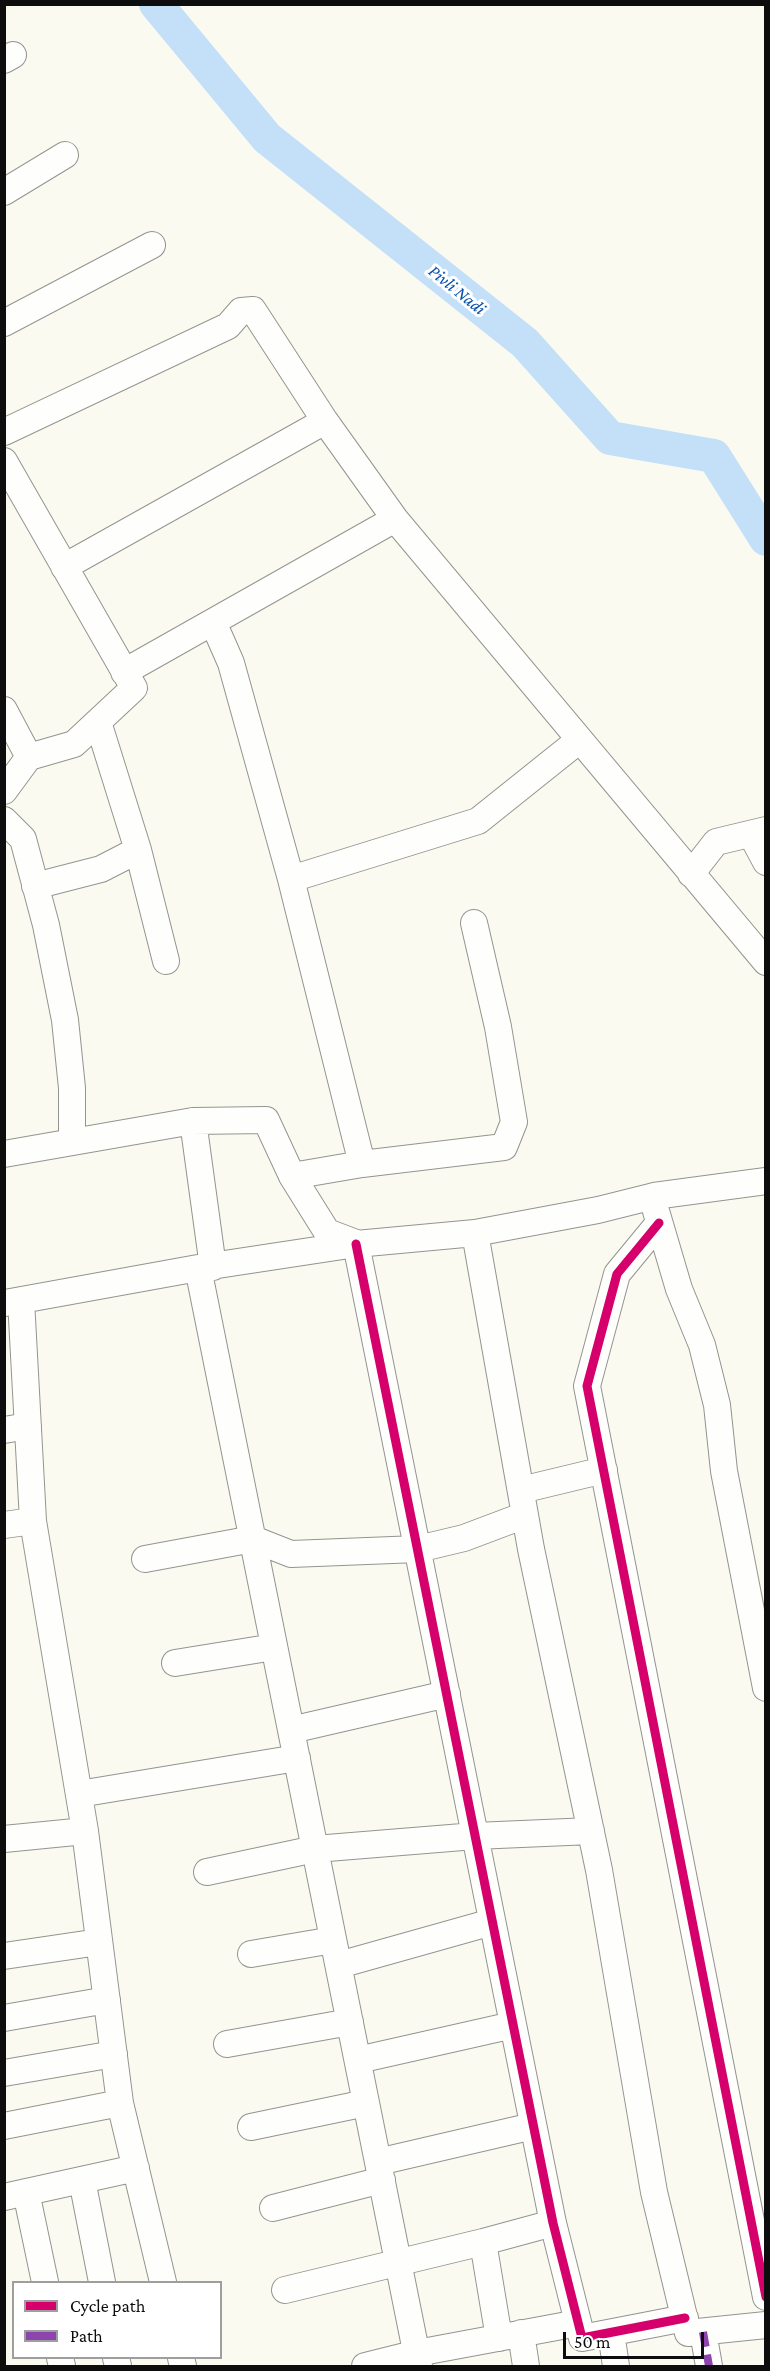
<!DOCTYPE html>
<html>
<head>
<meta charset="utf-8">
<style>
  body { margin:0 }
  #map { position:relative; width:770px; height:2371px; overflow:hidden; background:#fbfaf0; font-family:"Crimson Pro",serif }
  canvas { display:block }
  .frame { position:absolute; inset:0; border:6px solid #0d0d0d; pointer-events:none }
  .legend { position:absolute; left:12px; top:2281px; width:210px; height:78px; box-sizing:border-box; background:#fff; border:2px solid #9e9e9e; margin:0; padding:8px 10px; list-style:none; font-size:18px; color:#0d0d0d }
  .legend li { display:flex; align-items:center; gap:12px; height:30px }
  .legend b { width:30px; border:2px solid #9e9e9e }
  .scale { position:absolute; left:563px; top:2332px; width:141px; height:27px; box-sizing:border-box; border:3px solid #0d0d0d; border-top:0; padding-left:8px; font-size:18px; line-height:21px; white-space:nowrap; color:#0d0d0d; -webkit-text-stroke:4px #fff; paint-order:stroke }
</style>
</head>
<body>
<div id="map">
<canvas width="770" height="2371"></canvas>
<div class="frame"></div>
<ul class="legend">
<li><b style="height:8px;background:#d6006c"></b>Cycle path</li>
<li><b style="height:8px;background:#8e44ad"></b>Path</li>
</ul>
<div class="scale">50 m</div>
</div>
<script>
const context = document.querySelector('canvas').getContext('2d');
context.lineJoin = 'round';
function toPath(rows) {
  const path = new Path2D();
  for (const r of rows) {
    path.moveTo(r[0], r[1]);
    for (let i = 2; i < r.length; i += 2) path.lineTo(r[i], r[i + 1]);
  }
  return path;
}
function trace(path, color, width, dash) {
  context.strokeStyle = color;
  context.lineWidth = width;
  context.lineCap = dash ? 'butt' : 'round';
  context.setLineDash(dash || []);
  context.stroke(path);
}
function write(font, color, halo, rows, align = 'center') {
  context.font = font + ' "Crimson Pro",serif';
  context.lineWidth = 6;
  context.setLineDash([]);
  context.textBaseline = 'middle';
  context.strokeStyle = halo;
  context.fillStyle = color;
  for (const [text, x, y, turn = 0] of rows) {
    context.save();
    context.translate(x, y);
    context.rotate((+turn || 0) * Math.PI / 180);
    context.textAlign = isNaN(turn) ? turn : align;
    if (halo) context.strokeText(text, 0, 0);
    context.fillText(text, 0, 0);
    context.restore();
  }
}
trace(toPath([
  [156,4,267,138,525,343,610,438,714,456,766,539]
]), '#c3e0f8', 34);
const minor = toPath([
  [4,60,13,55],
  [4,192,65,155],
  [4,323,152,245],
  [4,432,228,326,241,311,253,310,325,421,395,519,766,962],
  [4,461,134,688,74,744,29,757,4,710],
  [64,567,325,421],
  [213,622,231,663,291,879,362,1164],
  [124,672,395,519],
  [98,722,138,850,166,961],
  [4,791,29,757],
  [4,820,23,839,46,925,65,1020,72,1088,72,1142],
  [751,834,766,862],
  [691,874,716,842,766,830],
  [291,879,478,821,578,741],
  [35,886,101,869,138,850],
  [193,1121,213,1267],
  [4,1154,193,1121,266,1120,292,1176,327,1232,356,1243],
  [292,1176,362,1164,504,1147,514,1122,498,1027,474,923],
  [656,1211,679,1289,702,1345,717,1405,724,1471,766,1688],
  [659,1223,617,1274,587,1386,766,2297],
  [475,1233,531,1549,599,1870,654,2192,688,2333,766,2325],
  [356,1244,553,2223,582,2338,685,2318],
  [198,1268,419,2366],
  [21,1300,33,1521,85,1831,120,2103,163,2282],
  [5,1303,198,1268,356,1244,475,1233,598,1210,654,1196,766,1181],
  [4,1430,28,1426],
  [521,1490,604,1470],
  [4,1525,33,1521],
  [145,1559,253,1539,291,1554,418,1549,464,1538,525,1515],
  [175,1663,274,1647],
  [291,1730,447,1694],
  [79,1794,297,1758],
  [4,1839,85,1831],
  [207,1872,315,1849,475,1836,591,1831],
  [251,1954,333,1940],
  [4,1956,99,1942],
  [339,1965,492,1922],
  [4,2018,107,2000],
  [227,2044,350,2022],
  [358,2060,513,2025],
  [4,2073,114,2054],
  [4,2126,120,2103],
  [251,2127,366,2103],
  [378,2162,533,2126],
  [82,2180,102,2282],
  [26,2192,45,2282],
  [4,2197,136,2168],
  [273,2208,382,2180],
  [483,2242,499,2338],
  [285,2290,483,2242,553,2223],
  [703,2332,709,2366],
  [521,2333,526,2366],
  [611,2333,616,2366],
  [60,2358,62,2366],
  [116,2358,118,2366],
  [181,2358,183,2366],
  [365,2366,417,2353,578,2323]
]);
trace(minor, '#94948f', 28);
trace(minor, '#fefefd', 26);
trace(toPath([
  [703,2332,709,2366]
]), '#8e44ad', 8, [15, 8]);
trace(toPath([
  [659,1223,617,1274,587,1386,766,2297],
  [356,1244,553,2223,582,2338,685,2318]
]), '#d6006c', 9);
write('italic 18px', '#0a52aa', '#fff', [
  ["Pivli Nadi",457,290,39]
]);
</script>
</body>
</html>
